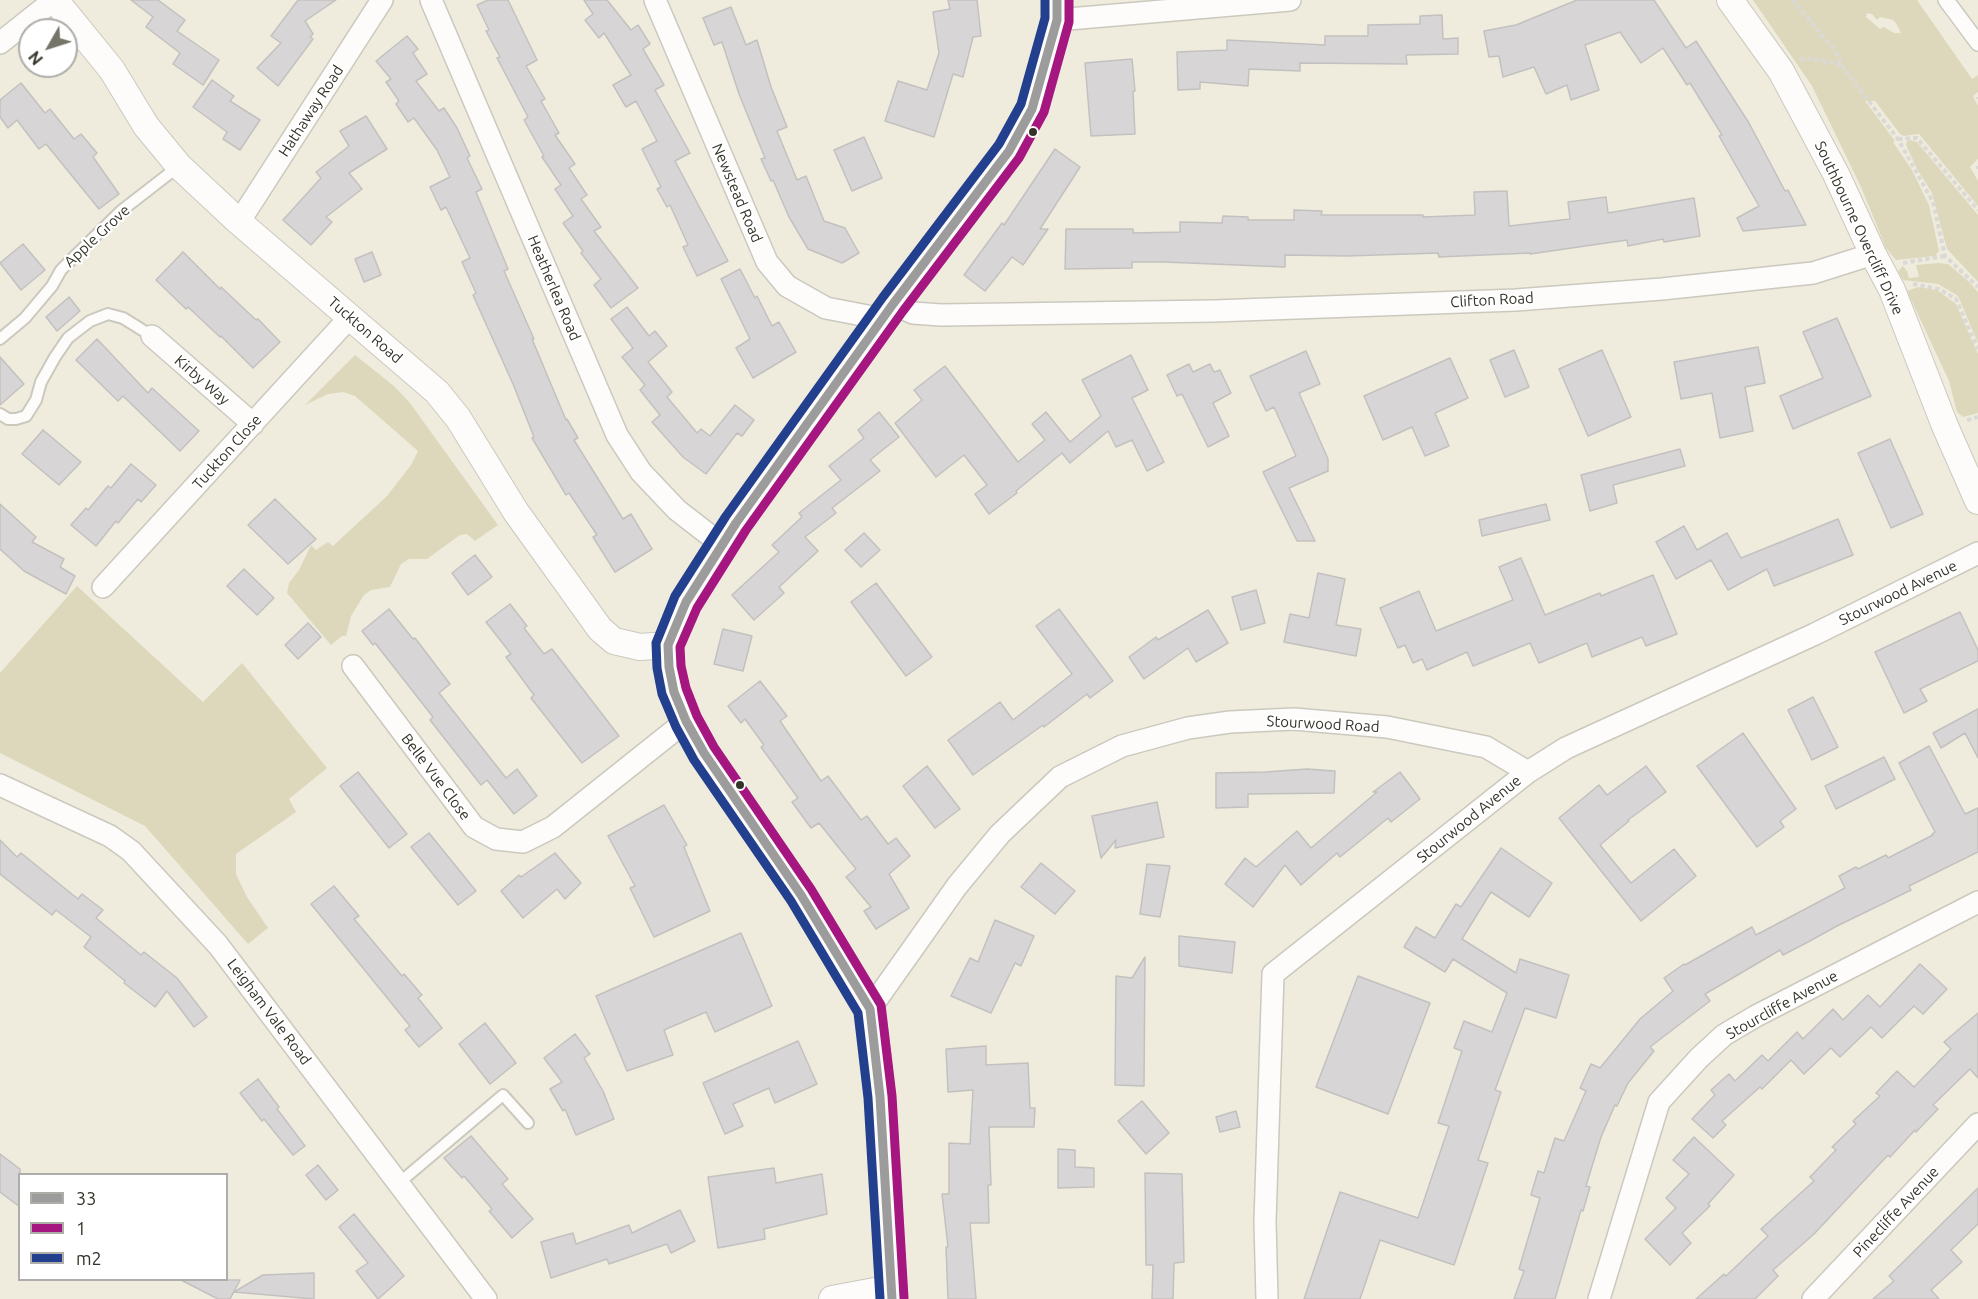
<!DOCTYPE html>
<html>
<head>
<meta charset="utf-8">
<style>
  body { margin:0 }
  #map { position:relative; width:1978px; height:1299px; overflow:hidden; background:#efecde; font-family:Ubuntu,sans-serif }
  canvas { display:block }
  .legend { position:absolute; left:18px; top:1173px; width:210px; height:108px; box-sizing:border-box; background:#fff; border:2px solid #aeada9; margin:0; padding:8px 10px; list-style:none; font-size:18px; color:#343329 }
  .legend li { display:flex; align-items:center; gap:12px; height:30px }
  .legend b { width:30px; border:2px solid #aeada9 }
  .north { position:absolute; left:18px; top:18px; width:60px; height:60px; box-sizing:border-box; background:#fff; border:2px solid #aeada9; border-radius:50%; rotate:231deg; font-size:16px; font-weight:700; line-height:24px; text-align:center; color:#343329 }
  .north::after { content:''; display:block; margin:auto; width:21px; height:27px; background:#757468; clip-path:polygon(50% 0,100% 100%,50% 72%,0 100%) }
</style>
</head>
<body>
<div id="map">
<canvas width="1978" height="1299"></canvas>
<ul class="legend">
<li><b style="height:8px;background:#9d9c9c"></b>33</li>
<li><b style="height:8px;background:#a61680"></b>1</li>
<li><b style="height:8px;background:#23408f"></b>m2</li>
</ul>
<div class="north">N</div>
</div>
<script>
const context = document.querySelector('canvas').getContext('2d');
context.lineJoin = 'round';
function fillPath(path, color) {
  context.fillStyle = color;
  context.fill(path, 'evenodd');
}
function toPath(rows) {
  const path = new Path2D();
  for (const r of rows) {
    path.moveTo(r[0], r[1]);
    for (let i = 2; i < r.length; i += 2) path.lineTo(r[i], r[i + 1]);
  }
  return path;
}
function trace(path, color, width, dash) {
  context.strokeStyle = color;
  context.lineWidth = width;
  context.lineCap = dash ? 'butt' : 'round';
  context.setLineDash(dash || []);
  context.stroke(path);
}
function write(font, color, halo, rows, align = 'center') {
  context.font = font + ' Ubuntu,sans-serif';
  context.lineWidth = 4.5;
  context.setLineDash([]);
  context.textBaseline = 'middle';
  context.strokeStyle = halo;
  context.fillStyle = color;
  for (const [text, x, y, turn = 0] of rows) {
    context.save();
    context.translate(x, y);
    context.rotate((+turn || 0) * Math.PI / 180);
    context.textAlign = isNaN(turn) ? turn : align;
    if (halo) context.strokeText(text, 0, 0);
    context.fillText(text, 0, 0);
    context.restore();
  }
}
fillPath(toPath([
  [1753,0,1917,0,1972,79,1978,75,1978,92,1973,96,1978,106,1978,159,1970,167,1978,181,1978,206,1919,134,1904,136,1900,134,1875,101,1865,101,1895,141,1893,142,1912,170,1929,205,1939,251,1935,256,1896,260,1886,248,1861,187,1812,86],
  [1867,13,1872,14,1877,20,1880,17,1893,20,1896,23,1901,33,1894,33,1884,27,1880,29,1866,17],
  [1911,140,1917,142,1978,215,1978,282,1947,249,1932,193,1917,169,1906,145,1907,141],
  [1938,263,1948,264,1968,281,1978,292,1978,343,1958,296,1938,284,1903,280,1898,271,1903,266,1907,271,1909,278,1919,277,1916,265],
  [1918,287,1937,290,1956,304,1978,354,1978,413,1963,417,1957,412,1949,381,1907,291],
  [355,355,394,386,410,403,498,525,475,541,467,534,460,535,427,559,409,559,401,564,390,587,371,590,364,595,351,616,346,636,342,636,331,645,287,593,289,583,299,570,311,545,316,550,328,542,333,546,387,496,411,465,418,451,355,396,343,392,328,394,305,405],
  [77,586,203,702,242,663,327,768,289,799,296,812,236,854,236,874,247,897,268,928,248,944,145,826,0,753,0,673]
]), '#ddd8bb');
const building = toPath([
  [131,0,158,0,185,20,177,31,219,60,203,85,173,64,180,53,146,27,153,17,131,0],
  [298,0,336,0,305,21,313,34,310,37,313,39,278,86,257,68,281,43,271,36,298,0],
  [488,0,508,0,537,60,526,66,545,99,541,101,559,133,555,135,575,164,569,168,587,195,581,199,601,227,594,231,638,288,611,308,594,285,601,279,581,253,583,251,563,223,573,216,555,189,561,185,542,157,544,156,524,120,528,117,497,58,500,57,486,31,489,30,477,5,488,0],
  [584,0,607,0,631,30,638,25,650,44,643,49,664,85,655,90,690,153,675,161,728,261,697,276,683,247,688,245,670,205,667,207,657,189,661,187,642,149,657,141,636,101,626,107,613,85,631,75,604,33,599,38,585,20,593,14,584,0],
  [948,0,977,0,981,36,973,37,963,77,953,74,934,137,885,121,898,81,927,90,939,53,933,12,950,9,948,0],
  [1577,0,1654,0,1686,48,1696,41,1749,123,1785,191,1788,190,1806,225,1743,231,1737,218,1759,206,1719,136,1722,135,1690,83,1687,85,1663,48,1641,63,1620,32,1585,45,1599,90,1571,100,1567,85,1546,94,1534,67,1503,77,1499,56,1489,57,1484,31,1516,25,1577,0],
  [731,7,746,45,757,40,771,87,787,127,777,131,797,180,806,176,824,221,845,228,859,253,842,263,808,249,789,217,773,180,771,181,761,159,765,158,739,94,722,42,714,45,703,18,731,7],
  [1442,15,1443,39,1458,38,1458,54,1406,55,1407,64,1300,63,1300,71,1249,69,1248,86,1200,82,1200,89,1178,90,1177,52,1227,50,1227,40,1325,45,1325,36,1368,36,1368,25,1420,24,1420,16,1442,15],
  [407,36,418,49,413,53,427,74,416,81,439,111,444,108,457,128,470,156,467,158,482,189,476,192,508,269,504,271,534,339,532,339,566,420,567,419,578,438,574,440,623,519,631,514,652,549,615,572,593,537,597,535,569,493,566,495,532,438,534,437,513,384,473,295,476,293,462,262,470,258,446,207,441,210,430,187,450,177,437,150,414,118,408,122,396,104,399,101,386,82,391,79,376,61,407,36],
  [1132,59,1135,91,1133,91,1135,134,1091,136,1085,63,1132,59],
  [212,80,234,96,230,101,260,120,240,150,223,139,227,132,193,107,212,80],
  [21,83,45,113,50,109,74,139,81,134,97,153,93,157,119,194,99,209,46,144,39,149,17,120,8,128,0,117,0,100,21,83],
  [366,116,387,149,349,173,362,189,326,217,332,222,311,245,283,220,321,178,316,172,349,146,340,131,366,116],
  [864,137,882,178,852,191,834,150,864,137],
  [1055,149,1080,167,1040,229,1048,229,1023,265,1012,257,985,291,964,275,1002,223,1004,225,1055,149],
  [1507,191,1509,226,1570,219,1568,202,1606,197,1608,213,1694,198,1700,236,1664,242,1663,239,1628,246,1627,240,1530,254,1530,253,1439,257,1438,253,1347,256,1285,255,1285,267,1164,262,1132,262,1132,268,1065,269,1066,229,1133,229,1133,233,1180,232,1180,222,1222,223,1223,216,1248,217,1248,220,1294,220,1294,210,1322,211,1321,215,1423,215,1423,217,1475,215,1474,192,1507,191],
  [23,244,45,270,21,290,0,263,23,244],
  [183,252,220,289,221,287,256,320,258,319,280,342,253,368,221,336,220,337,188,307,186,309,156,280,183,252],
  [372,252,381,275,364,282,355,259,372,252],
  [740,269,755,298,757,296,772,326,779,322,796,352,753,378,736,348,750,339,721,279,740,269],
  [69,297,80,311,57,331,46,317,69,297],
  [627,307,649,336,655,331,667,346,648,362,672,392,667,397,697,433,701,429,710,436,735,405,754,420,742,436,737,433,706,474,683,457,652,422,660,415,640,390,645,385,622,357,633,348,611,319,627,307],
  [1837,318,1871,396,1793,429,1780,396,1823,378,1803,332,1837,318],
  [97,339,148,393,152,388,199,431,180,451,123,396,118,401,76,360,97,339],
  [1758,347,1765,383,1745,387,1753,431,1720,438,1712,393,1681,399,1674,362,1758,347],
  [1514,350,1529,387,1505,397,1490,360,1514,350],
  [1602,350,1631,417,1588,436,1559,369,1602,350],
  [1306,351,1320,384,1299,393,1328,459,1328,471,1289,488,1315,541,1297,541,1263,472,1296,456,1274,407,1266,411,1250,376,1306,351],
  [1131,355,1148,390,1132,398,1164,462,1147,471,1132,440,1116,447,1108,431,1070,463,1062,453,1016,491,1017,493,989,514,975,494,987,485,964,455,936,477,895,423,922,400,914,390,945,366,1018,462,1045,440,1032,424,1046,412,1070,442,1101,416,1082,380,1131,355],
  [0,357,24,384,0,405,0,357],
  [1450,358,1468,398,1435,413,1449,446,1425,456,1412,427,1383,440,1364,396,1450,358],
  [1189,364,1193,372,1210,364,1214,372,1220,370,1231,393,1213,403,1229,436,1208,447,1182,394,1177,396,1167,375,1189,364],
  [879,412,899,437,870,460,880,471,832,508,836,513,805,537,818,551,779,587,784,593,754,620,732,595,779,552,772,545,802,517,799,513,841,480,829,466,864,438,858,430,879,412],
  [43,430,81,462,59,485,22,454,43,430],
  [1890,439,1923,514,1891,528,1858,453,1890,439],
  [1680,449,1685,466,1613,485,1617,503,1590,511,1581,475,1680,449],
  [131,464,156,485,141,502,138,499,118,523,116,521,96,546,71,525,86,508,88,510,108,486,111,488,131,464],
  [275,499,316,539,288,564,248,525,275,499],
  [0,504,36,537,32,542,64,559,60,567,75,576,66,594,24,571,0,549,0,504],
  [1546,504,1550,520,1482,536,1479,520,1546,504],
  [1838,519,1853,555,1774,586,1767,569,1728,590,1711,560,1676,579,1656,542,1684,526,1697,550,1727,533,1741,558,1838,519],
  [864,533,880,550,861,567,845,550,864,533],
  [475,555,492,577,468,595,452,573,475,555],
  [1521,558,1545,615,1600,593,1601,596,1653,575,1677,634,1646,646,1642,637,1592,657,1587,643,1539,663,1530,643,1473,666,1467,652,1427,670,1422,659,1413,663,1405,645,1398,648,1380,608,1419,591,1436,631,1513,600,1499,567,1521,558],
  [244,569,274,598,257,615,227,586,244,569],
  [1318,573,1345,579,1336,625,1361,629,1356,656,1284,642,1290,614,1309,618,1318,573],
  [876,583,932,657,906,676,851,602,876,583],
  [1256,590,1265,623,1241,630,1232,597,1256,590],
  [510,604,527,626,524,628,544,654,552,649,619,736,582,763,531,698,534,695,506,657,511,654,486,622,510,604],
  [389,609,413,639,415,638,450,684,439,693,506,778,517,769,537,796,514,814,487,780,481,785,430,720,433,717,375,643,373,645,362,631,389,609],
  [1059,609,1113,681,1090,698,1087,694,1044,727,1043,725,973,775,948,740,1000,702,1013,720,1072,674,1036,626,1059,609],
  [1208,610,1228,643,1196,662,1188,648,1144,679,1129,657,1156,637,1158,640,1208,610],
  [1960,612,1978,650,1978,661,1920,689,1927,701,1904,713,1875,652,1960,612],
  [308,623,321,637,298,659,285,645,308,623],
  [723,629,752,636,743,671,714,664,723,629],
  [760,681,787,716,780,721,821,781,828,776,861,820,867,816,888,844,896,838,910,856,889,874,909,908,876,929,864,911,871,907,846,877,856,869,819,823,811,828,792,802,798,798,761,747,764,745,745,719,741,723,728,706,760,681],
  [1813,697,1838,747,1812,760,1788,710,1813,697],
  [1978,709,1978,758,1965,733,1941,748,1933,733,1978,709],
  [1743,733,1796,809,1780,821,1784,827,1757,847,1697,766,1743,733],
  [1929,746,1965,814,1978,808,1978,852,1909,886,1911,890,1837,926,1808,942,1783,955,1780,950,1741,973,1705,994,1710,1001,1650,1047,1654,1051,1628,1083,1617,1106,1615,1105,1601,1137,1586,1186,1590,1187,1583,1211,1581,1210,1555,1299,1514,1299,1524,1271,1519,1269,1540,1198,1531,1195,1538,1171,1544,1173,1555,1138,1564,1141,1586,1091,1580,1088,1591,1064,1600,1068,1640,1019,1673,991,1664,978,1684,964,1685,965,1752,927,1756,935,1845,888,1839,876,1856,867,1858,869,1886,855,1888,858,1933,835,1932,834,1935,832,1899,763,1929,746],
  [1884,757,1895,779,1836,809,1825,786,1884,757],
  [927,766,960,809,935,828,903,786,927,766],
  [1646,766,1666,792,1628,820,1629,821,1600,845,1631,883,1674,849,1696,876,1641,921,1559,818,1599,785,1607,795,1646,766],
  [1307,769,1335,771,1334,793,1248,794,1248,807,1216,808,1216,773,1266,772,1307,769],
  [358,772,407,834,389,848,340,786,358,772],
  [1400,772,1420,799,1391,822,1388,818,1340,857,1337,853,1301,885,1285,865,1253,907,1225,884,1245,858,1256,867,1297,831,1311,848,1377,792,1373,792,1400,772],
  [1157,802,1164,837,1115,848,1116,840,1101,858,1092,816,1157,802],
  [664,805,687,845,684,847,710,911,654,937,630,888,635,886,608,836,664,805],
  [429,833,476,891,458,905,411,847,429,833],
  [0,840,17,857,21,853,78,899,82,894,103,910,96,918,141,955,144,952,177,978,207,1017,194,1027,167,991,155,1007,124,983,125,981,84,947,91,937,56,910,52,915,0,874,0,840],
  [1501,848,1552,883,1529,917,1491,892,1462,939,1516,973,1520,959,1569,975,1556,1018,1525,1008,1495,1090,1501,1092,1478,1160,1488,1163,1454,1265,1380,1240,1360,1299,1304,1299,1340,1192,1418,1218,1449,1126,1438,1123,1462,1051,1454,1048,1464,1021,1492,1032,1507,993,1453,959,1445,972,1404,947,1416,927,1435,938,1456,904,1461,907,1501,848],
  [555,853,581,883,565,899,557,889,523,918,501,891,519,875,521,877,555,853],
  [1041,863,1075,891,1055,914,1021,887,1041,863],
  [1147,864,1170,866,1160,917,1140,914,1147,864],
  [334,886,359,916,354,919,402,976,404,974,422,995,418,998,442,1028,419,1047,405,1030,410,1026,311,904,334,886],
  [995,920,1034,936,1021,966,1015,963,991,1013,951,996,970,958,978,962,995,920],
  [741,933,772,1006,715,1032,706,1012,664,1030,673,1055,627,1071,596,996,741,933],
  [1179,936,1235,942,1232,973,1179,966,1179,936],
  [1145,957,1144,1086,1115,1085,1116,976,1132,978,1145,957],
  [1920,964,1947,989,1923,1014,1914,1006,1882,1038,1871,1027,1840,1057,1831,1048,1804,1074,1791,1060,1762,1089,1760,1087,1722,1121,1726,1125,1713,1138,1692,1119,1715,1095,1711,1090,1729,1074,1735,1081,1762,1055,1768,1061,1797,1032,1803,1039,1833,1009,1843,1020,1868,995,1880,1007,1920,964],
  [1358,976,1430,1003,1388,1114,1316,1087,1358,976],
  [1978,1013,1978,1078,1970,1069,1933,1105,1938,1109,1916,1132,1915,1130,1890,1157,1888,1155,1814,1234,1773,1270,1778,1276,1755,1299,1696,1299,1724,1274,1726,1276,1768,1236,1761,1229,1814,1181,1810,1177,1836,1150,1832,1147,1856,1124,1853,1121,1880,1096,1876,1093,1897,1071,1914,1087,1951,1049,1944,1042,1978,1013],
  [485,1023,516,1063,490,1084,459,1044,485,1023],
  [575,1034,590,1054,584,1058,603,1091,614,1119,576,1135,565,1109,563,1111,550,1089,562,1082,544,1058,575,1034],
  [798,1041,817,1084,775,1103,769,1088,733,1104,743,1126,725,1134,703,1083,798,1041],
  [986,1046,986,1065,1028,1063,1030,1108,1035,1108,1034,1127,989,1127,991,1185,988,1185,989,1223,970,1223,976,1299,948,1299,946,1247,948,1247,942,1194,949,1194,949,1143,970,1144,973,1090,948,1092,946,1049,986,1046],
  [258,1079,279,1107,277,1109,305,1146,293,1155,264,1119,262,1121,240,1093,258,1079],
  [1142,1101,1169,1133,1146,1154,1118,1121,1142,1101],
  [1236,1111,1240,1127,1220,1132,1216,1117,1236,1111],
  [471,1136,508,1179,502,1184,533,1219,512,1238,489,1211,492,1209,464,1176,462,1178,444,1158,471,1136],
  [1694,1137,1734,1175,1708,1204,1710,1206,1682,1233,1691,1243,1670,1265,1645,1239,1676,1208,1666,1198,1689,1174,1673,1160,1694,1137],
  [1058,1149,1075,1150,1075,1167,1094,1168,1094,1187,1058,1188,1058,1149],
  [0,1154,20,1169,20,1207,0,1192,0,1154],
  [318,1165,338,1190,326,1200,306,1175,318,1165],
  [774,1168,776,1183,822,1174,827,1214,764,1229,765,1239,718,1248,708,1177,774,1168],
  [1145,1173,1182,1174,1184,1262,1174,1263,1173,1299,1152,1299,1153,1265,1146,1265,1145,1173],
  [1978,1188,1978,1224,1951,1250,1962,1262,1931,1290,1939,1299,1873,1299,1894,1281,1889,1276,1978,1188],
  [680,1210,695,1241,671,1253,667,1244,609,1264,607,1259,551,1278,541,1242,573,1233,576,1244,629,1225,632,1233,680,1210],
  [354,1214,404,1276,378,1299,356,1271,368,1263,339,1227,354,1214],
  [314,1273,314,1299,234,1292,263,1275,314,1273],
  [181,1280,240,1280,230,1299,218,1299,181,1280]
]);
fillPath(building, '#d8d5d7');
trace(building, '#c3c1bf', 1.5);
const service = toPath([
  [0,339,25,318,52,286,61,270,75,256,121,211,179,166],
  [0,414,8,419,16,419,26,416,36,400,41,382,55,357,68,338,90,321,108,314,123,318,152,336],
  [399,1183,503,1095,528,1123]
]);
const pedestrian = toPath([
  [1946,0,1978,43]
]);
const minor = toPath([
  [431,0,617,435,641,472,677,510,721,544],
  [655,0,767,262,787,286,826,308,883,319],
  [1057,20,1290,0],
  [0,43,54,0],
  [239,222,382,0],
  [893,304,913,313,941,315,1214,311,1516,300,1662,289,1813,273,1873,254],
  [152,336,253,424],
  [103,587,350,317],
  [353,666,474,827,496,839,523,842,553,827,686,721],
  [0,785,110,836,131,851,218,945,486,1299],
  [870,1009,957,886,1000,834,1060,777,1122,746,1188,728,1230,722,1294,719,1387,727,1486,747,1528,772],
  [1267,1299,1265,1222,1273,974,1528,772,1566,748,1815,634,1978,553],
  [1599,1299,1659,1102,1699,1058,1724,1035,1756,1016,1978,902],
  [1813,1299,1978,1124]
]);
const tertiary = toPath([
  [55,0,112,70,146,126,179,166,239,222,437,392,458,418,516,512,600,629,614,641,640,647,668,645],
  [1730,0,1781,71,1836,174,1873,254,1892,290,1945,426,1978,501],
  [832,1299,891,1288]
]);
const secondary = toPath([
  [892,1299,880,1097,870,1009,801,895,704,753,686,721,674,692,669,667,668,645,686,602,736,523,893,304,1009,151,1032,109,1057,20,1057,0]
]);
trace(service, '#cbc9be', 14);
trace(pedestrian, '#cbc9be', 18);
trace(minor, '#cbc9be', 24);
trace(tertiary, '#cbc9be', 28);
trace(secondary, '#cbc9be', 32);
trace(toPath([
  [1792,0,1834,49,1844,69,1898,139,1933,202,1945,256,1978,287],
  [1800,60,1805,58,1835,63,1844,68],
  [1978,97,1978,99],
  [1898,139,1917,138,1978,210],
  [1978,166,1978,169],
  [1903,263,1945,256],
  [1913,284,1939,289,1956,299,1978,349],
  [1967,420,1978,417]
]), '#dad9d6', 4, [4.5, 3]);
trace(service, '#fdfcfa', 10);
trace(pedestrian, '#fdfcfa', 15);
trace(minor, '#fdfcfa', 21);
trace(tertiary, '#fdfcfa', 26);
trace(secondary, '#fdfcfa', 28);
trace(toPath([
  [892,1299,880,1097,870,1009,801,895,704,753,686,721,674,692,669,667,668,645,686,602,736,523,893,304,1009,151,1032,109,1057,20,1057,0]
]), '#9d9c9c', 9);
trace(toPath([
  [904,1298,892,1096,881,1005,811,889,714,747,697,716,686,688,681,666,680,647,697,608,746,530,903,311,1019,158,1044,112,1069,22,1069,0]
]), '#a61680', 9);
trace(toPath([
  [880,1299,868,1098,858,1013,791,901,694,760,676,727,662,694,657,668,656,643,675,596,726,516,883,297,999,144,1021,104,1045,18,1045,0]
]), '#23408f', 9);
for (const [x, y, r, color] of [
  [1033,132,5,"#343329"],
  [740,785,5,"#343329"]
]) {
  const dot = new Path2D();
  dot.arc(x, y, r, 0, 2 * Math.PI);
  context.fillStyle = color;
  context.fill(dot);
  trace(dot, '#fff', 2);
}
write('15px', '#343329', '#fff', [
  ["Hathaway Road",311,111,-57],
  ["Newstead Road",737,193,67],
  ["Southbourne Overcliff Drive",1859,228,65],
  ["Apple Grove",97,236,-43],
  ["Heatherlea Road",554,288,67],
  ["Clifton Road",1492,300,-3],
  ["Tuckton Road",365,330,41],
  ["Kirby Way",202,380,41],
  ["Tuckton Close",227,452,-48],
  ["Stourwood Avenue",1898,593,-26],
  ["Stourwood Road",1323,724,3],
  ["Belle Vue Close",436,777,53],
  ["Stourwood Avenue",1469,819,-39],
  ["Stourcliffe Avenue",1782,1005,-29],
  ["Leigham Vale Road",269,1012,53],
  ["Pinecliffe Avenue",1896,1212,-47]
]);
</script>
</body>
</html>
